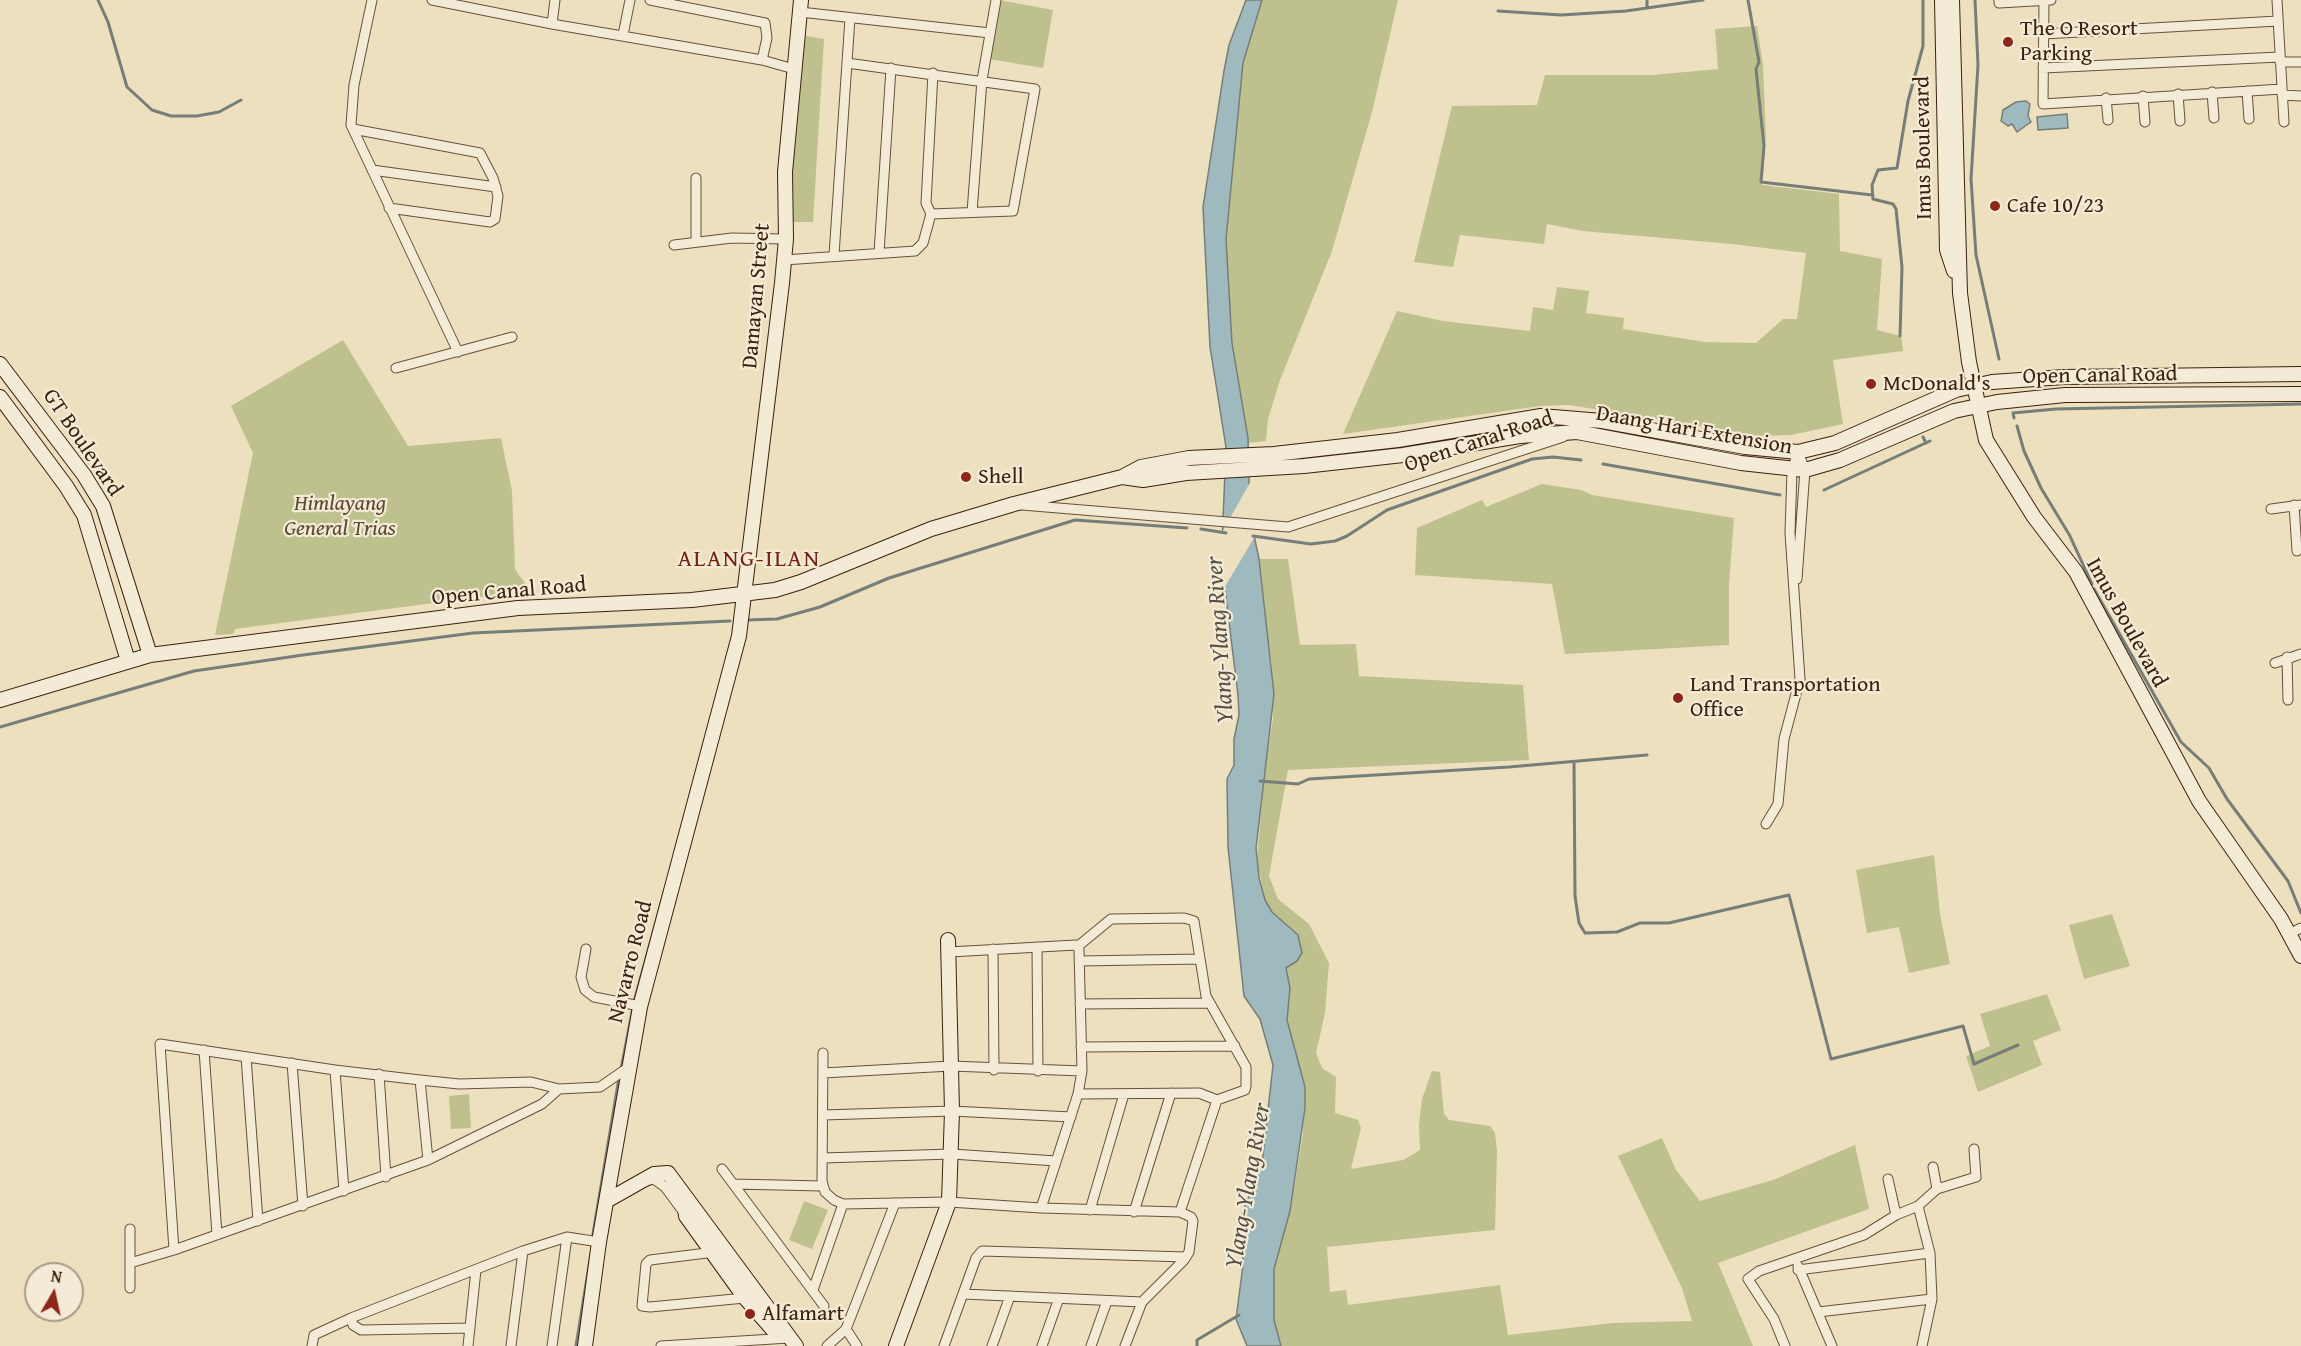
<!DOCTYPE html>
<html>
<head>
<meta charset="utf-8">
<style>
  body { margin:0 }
  #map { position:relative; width:2301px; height:1346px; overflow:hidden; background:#ece0bf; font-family:"Gentium Book Plus",serif }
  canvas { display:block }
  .north { position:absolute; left:24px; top:1262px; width:60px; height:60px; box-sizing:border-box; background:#f3ebd5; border:2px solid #a99a86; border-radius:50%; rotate:9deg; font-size:16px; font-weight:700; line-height:24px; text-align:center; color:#3b210f }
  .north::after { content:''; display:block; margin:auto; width:21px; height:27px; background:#8f2418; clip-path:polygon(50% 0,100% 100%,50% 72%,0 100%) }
</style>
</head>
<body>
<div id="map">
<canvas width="2301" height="1346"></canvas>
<div class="north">N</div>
</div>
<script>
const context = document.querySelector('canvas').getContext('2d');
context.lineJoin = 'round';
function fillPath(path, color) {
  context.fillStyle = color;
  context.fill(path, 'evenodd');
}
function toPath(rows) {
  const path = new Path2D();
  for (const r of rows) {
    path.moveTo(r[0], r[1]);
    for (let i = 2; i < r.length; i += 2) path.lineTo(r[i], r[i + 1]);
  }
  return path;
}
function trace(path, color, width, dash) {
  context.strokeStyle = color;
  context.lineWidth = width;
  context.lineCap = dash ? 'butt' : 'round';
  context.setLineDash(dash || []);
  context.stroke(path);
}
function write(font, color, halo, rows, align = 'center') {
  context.font = font + ' "Gentium Book Plus",serif';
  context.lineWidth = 4.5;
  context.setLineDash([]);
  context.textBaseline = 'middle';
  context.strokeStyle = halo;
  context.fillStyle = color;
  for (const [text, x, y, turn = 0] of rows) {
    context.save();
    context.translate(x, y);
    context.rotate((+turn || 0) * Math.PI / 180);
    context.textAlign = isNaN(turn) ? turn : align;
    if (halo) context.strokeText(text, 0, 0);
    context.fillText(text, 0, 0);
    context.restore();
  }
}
fillPath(toPath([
  [999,0,1053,10,1043,68,989,59],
  [1262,0,1398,0,1372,112,1332,251,1280,380,1268,419,1266,441,1248,443,1232,343,1226,239,1243,63],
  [1757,26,1763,65,1766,137,1762,185,1839,194,1840,251,1882,259,1877,330,1901,336,1903,351,1833,360,1843,424,1791,435,1760,436,1569,405,1540,406,1343,434,1397,311,1443,321,1530,331,1533,307,1553,310,1557,287,1589,291,1586,313,1624,318,1623,329,1705,342,1756,343,1783,319,1797,319,1806,253,1732,244,1583,231,1547,224,1544,244,1460,235,1453,267,1414,262,1452,106,1537,105,1545,75,1652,75,1718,69,1715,29],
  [802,35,824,39,813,222,791,222,791,170],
  [343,340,408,446,501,438,512,491,515,569,533,595,511,598,510,593,235,629,233,634,215,635,253,453,231,406],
  [1542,484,1581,490,1592,495,1734,518,1729,584,1729,645,1565,654,1552,584,1415,575,1417,528,1482,500,1486,507],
  [1259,559,1288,559,1300,645,1356,644,1359,676,1523,685,1529,760,1288,770,1269,876,1278,899,1309,924,1329,963,1325,1013,1316,1053,1322,1068,1336,1077,1335,1113,1358,1120,1361,1128,1351,1169,1403,1160,1420,1150,1419,1125,1422,1099,1432,1071,1440,1072,1444,1114,1449,1120,1490,1126,1495,1133,1497,1151,1495,1230,1327,1247,1330,1292,1346,1290,1348,1305,1500,1285,1508,1335,1613,1323,1692,1321,1682,1288,1618,1156,1662,1138,1676,1170,1700,1201,1773,1180,1855,1145,1869,1209,1718,1263,1753,1346,1281,1346,1279,1344,1274,1320,1274,1269,1295,1183,1303,1133,1304,1087,1287,1020,1290,988,1286,968,1297,961,1298,935,1272,912,1265,900,1257,861,1264,772,1273,719,1272,666,1264,617],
  [1934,855,1940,914,1950,964,1909,973,1899,927,1867,933,1856,870],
  [2112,914,2130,966,2084,979,2069,925],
  [2047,994,2061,1030,2033,1041,2042,1065,1978,1092,1966,1056,1990,1046,1980,1014],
  [469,1094,471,1128,451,1129,449,1096],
  [804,1201,828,1210,812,1249,789,1240]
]), '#bec18e');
const water = toPath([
  [1246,0,1262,0,1243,63,1226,239,1232,343,1248,438,1250,516,1259,559,1274,694,1256,848,1259,878,1265,900,1272,912,1298,935,1302,953,1297,961,1286,968,1290,988,1287,1020,1305,1087,1305,1108,1290,1211,1274,1269,1274,1320,1281,1346,1247,1346,1236,1319,1243,1265,1240,1218,1262,1164,1273,1065,1260,1019,1244,996,1228,847,1227,779,1234,765,1234,739,1239,715,1238,695,1224,581,1222,544,1226,447,1210,347,1203,207,1224,71,1229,45,1246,0],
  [2026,101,2030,104,2028,116,2031,122,2017,132,2012,124,2008,126,2001,121,2003,110,2016,102,2026,101],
  [2067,114,2068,128,2038,130,2037,117,2067,114]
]);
fillPath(water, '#9fbabe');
trace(water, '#777d78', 1.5);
fillPath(toPath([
  [1252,479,1253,516,1257,533,1223,590,1220,536]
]), '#ece0bf');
trace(toPath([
  [98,0,108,22,127,87,152,110,171,116,197,116,219,112,241,100],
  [1647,0,1647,7],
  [1748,0,1759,62,1756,69,1764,146,1761,182,1872,195],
  [1975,0,1978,65,1971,179,1976,255,1999,359],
  [1498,11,1561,15,1626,11,1703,0],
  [1900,336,1902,267,1896,209,1893,204,1873,199,1872,185,1878,170,1897,168,1908,101,1923,46,1923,0],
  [2014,418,2013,413,2056,409,2301,404],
  [2017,426,2024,451,2041,488,2070,536,2092,584],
  [1923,437,1926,443],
  [1603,464,1780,495],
  [1824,490,1930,441],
  [1201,529,1226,533],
  [1253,536,1311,544,1335,541,1347,536,1387,510,1532,459,1553,457,1581,460],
  [2094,589,2181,742,2209,768,2227,799,2288,881,2301,913],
  [747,620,777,619,820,607,889,578,1075,520,1187,528],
  [0,727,194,671,303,655,473,633,730,621],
  [1574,762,1575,896,1579,923,1585,933,1617,932,1640,923,1669,923,1789,895,1831,1059,1963,1026,1974,1064,2018,1045],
  [1260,781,1298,784,1309,779,1509,767,1647,755],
  [621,1069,634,1002,665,889],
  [592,1240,619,1078],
  [576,1346,591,1253],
  [1197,1346,1197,1340,1239,1315]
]), '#777d78', 3);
const street = toPath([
  [372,0,354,85,351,125,458,352],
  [432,0,552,24,762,60,794,69],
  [650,0,765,23,767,38,762,60],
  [1999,0,1999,3,2051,0],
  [2044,0,2043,104,2282,89],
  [2277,0,2284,122],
  [800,12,990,33],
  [552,24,555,0],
  [2043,34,2278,21],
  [623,35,630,0],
  [2280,62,2301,62],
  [847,63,1035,89,1013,211,931,214],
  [2043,68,2280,57],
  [2247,91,2249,119],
  [2212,92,2214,118],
  [2178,94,2180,121],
  [2282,95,2301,96],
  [2143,96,2145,122],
  [2106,98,2108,120],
  [353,129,480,153,493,178,498,196,495,219,490,222,389,208],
  [372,170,496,187],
  [972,212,982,80,996,0],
  [696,241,696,178],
  [674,245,732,238,786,239],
  [879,253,891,68],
  [834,255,850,18],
  [784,260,915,251,923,243,931,214,926,203,933,73],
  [396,368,512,337],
  [1022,505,1288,527,1563,437],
  [2294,505,2297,551],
  [2271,509,2301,505],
  [1797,579,1805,470,1798,452],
  [2287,657,2288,700],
  [2275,663,2301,654],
  [1766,824,1778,804,1784,739,1800,679,1790,533,1792,470,1798,452],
  [2289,934,2301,928],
  [1037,947,1038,1071],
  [586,949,581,977,585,990,594,997,640,1006],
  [993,949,994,1070],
  [1079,961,1200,959],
  [1080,1004,1208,1003],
  [1081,1047,1235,1046],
  [204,1050,217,1235],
  [823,1053,822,1181,825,1192,834,1200,843,1204,949,1202,1041,1208,1180,1212,1217,1100,1245,1090,1246,1086,1246,1067,1206,996,1194,921,1184,918,1111,919,1077,947],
  [246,1057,258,1221],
  [292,1063,303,1206],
  [335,1070,344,1191],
  [823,1073,951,1066,1082,1071,1079,949,1076,945,949,952],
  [379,1074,386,1177],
  [420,1080,428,1160],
  [1078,1094,1199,1093,1217,1100],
  [823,1115,952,1111,1071,1117],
  [823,1158,952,1154,1056,1161],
  [1933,1167,1937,1189],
  [722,1169,824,1306],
  [1888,1179,1896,1215],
  [646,1181,654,1179,665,1187,685,1214],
  [733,1184,822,1186],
  [1041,1208,1078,1094,1082,1071],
  [1090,1210,1124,1094],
  [1134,1212,1171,1093],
  [174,1250,160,1044,335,1070,420,1080,459,1084,531,1082,559,1089,600,1087,629,1067],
  [715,1252,650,1260,646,1264,642,1306,650,1307,745,1298],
  [130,1263,174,1250,428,1160,542,1104,559,1089],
  [1798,1266,1832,1346],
  [1798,1270,1930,1253],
  [130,1288,130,1229],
  [813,1290,843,1204],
  [963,1294,1142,1302],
  [1818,1312,1932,1299],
  [351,1318,353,1325,361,1330,470,1328],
  [846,1329,857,1346],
  [312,1346,314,1335,351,1318,523,1251,567,1237,599,1242],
  [468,1346,476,1270],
  [511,1346,523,1251],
  [552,1346,567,1237],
  [661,1346,789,1338],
  [827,1346,846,1329,895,1203],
  [944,1346,976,1258,982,1251,1186,1257],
  [992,1346,1010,1296],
  [1042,1346,1059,1298],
  [1091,1346,1107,1301],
  [1125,1346,1142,1302,1184,1260,1189,1252,1193,1221,1191,1217,1180,1212],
  [1785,1346,1774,1319,1748,1279,1759,1271,1864,1235,1896,1215,1918,1206],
  [1922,1346,1932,1299,1930,1253,1918,1206,1937,1189,1976,1177,1974,1149]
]);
const secondary = toPath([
  [1942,0,1947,250,1954,271],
  [1952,0,1960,293,1969,362,1986,440,2034,517,2076,572,2199,801,2281,919,2301,956],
  [0,364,84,475,103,506,150,655],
  [0,397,66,486,84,515,128,661],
  [1122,477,1143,480,1186,473,1304,466,1403,455,1520,436,1577,432,1741,463,1805,470,1840,460,1954,411,1997,402,2065,395,2301,394],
  [0,700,150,655,518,608,692,600,775,590,801,582,931,529,1014,504,1122,477,1141,467,1189,458,1274,454,1398,440,1541,416,1602,421,1745,447,1798,452,1835,443,1956,390,1992,382,2064,377,2301,374],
  [684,1196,686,1216,745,1298,773,1330],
  [608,1200,654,1174,668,1173,796,1346],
  [585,1346,599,1242,640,1007,739,636,782,283,786,239,785,172,801,0],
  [896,1346,949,1202,952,1111,948,940]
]);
trace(street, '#67513b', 11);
trace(secondary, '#3b210f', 16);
trace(street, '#f3ebd5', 9);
trace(secondary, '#f3ebd5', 14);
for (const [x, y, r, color] of [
  [2008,42,6,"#8f2418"],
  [1995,206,6,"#8f2418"],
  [1871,384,6,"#8f2418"],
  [966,477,6,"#8f2418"],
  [1678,698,6,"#8f2418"],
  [750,1314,6,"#8f2418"]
]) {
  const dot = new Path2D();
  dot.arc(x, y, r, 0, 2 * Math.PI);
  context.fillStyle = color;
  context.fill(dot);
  trace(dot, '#f3ebd5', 2);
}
write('22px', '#3b210f', '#f3ebd5', [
  ["The O Resort",2020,29],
  ["Parking",2020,54],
  ["Cafe 10/23",2007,206],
  ["McDonald's",1883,384],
  ["Shell",978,477],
  ["Land Transportation",1690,685],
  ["Office",1690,710],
  ["Alfamart",762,1314]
], 'left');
write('22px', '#3b210f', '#f3ebd5', [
  ["Imus Boulevard",1924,148,-91],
  ["Damayan Street",757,296,-85],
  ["Open Canal Road",2100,376,-1],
  ["Daang Hari Extension",1694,431,10],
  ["Open Canal Road",1479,442,-18],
  ["GT Boulevard",82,443,56],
  ["Open Canal Road",509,592,-5],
  ["Imus Boulevard",2126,623,61],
  ["Navarro Road",631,962,-76]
]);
write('italic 22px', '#5c492f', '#f3ebd5', [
  ["Himlayang",340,504],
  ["General Trias",340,529]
]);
context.letterSpacing = '1.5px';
write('24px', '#7a1f14', '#f3ebd5', [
  ["ALANG-ILAN",749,560]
]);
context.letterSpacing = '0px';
write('italic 24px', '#594f44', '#f3ebd5', [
  ["Ylang-Ylang River",1221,640,-94],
  ["Ylang-Ylang River",1249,1186,-80]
]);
</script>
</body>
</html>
